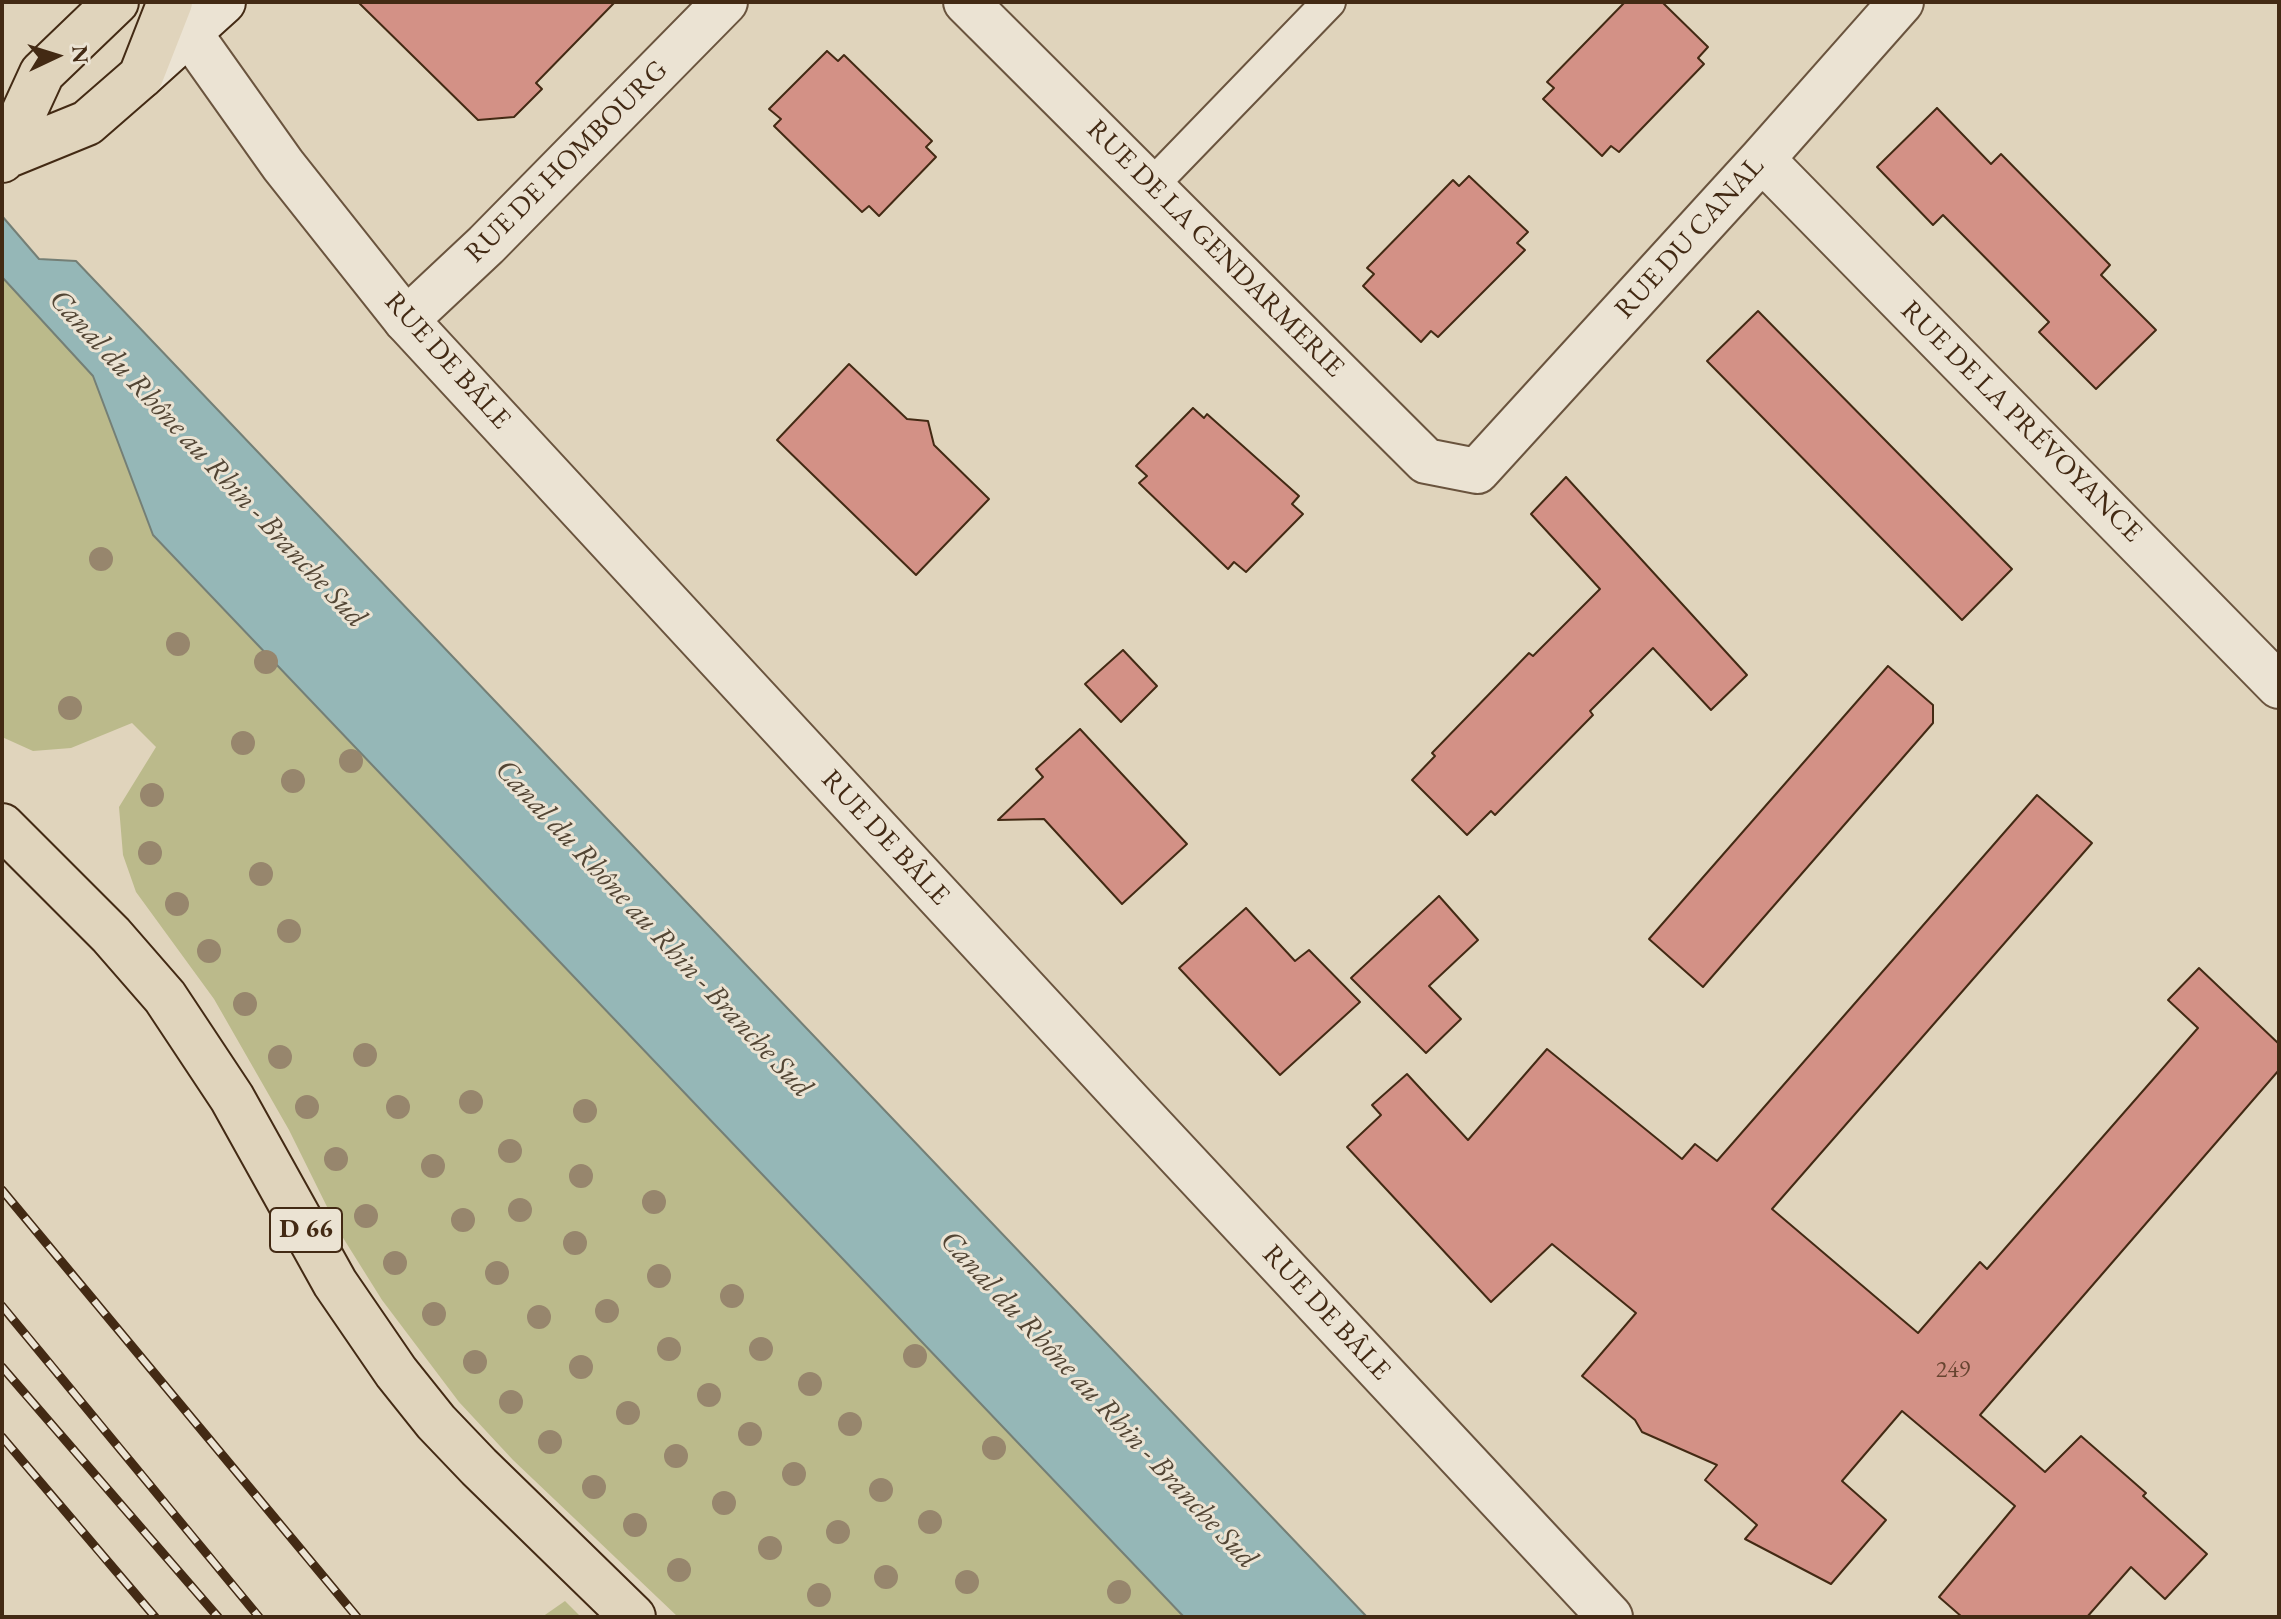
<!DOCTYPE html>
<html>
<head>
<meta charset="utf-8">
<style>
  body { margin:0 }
  #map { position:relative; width:2281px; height:1619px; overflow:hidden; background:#e0d4bc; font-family:"EB Garamond",serif }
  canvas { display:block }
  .frame { position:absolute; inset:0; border:4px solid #432a14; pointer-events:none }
  .north { position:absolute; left:16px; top:16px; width:80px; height:80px; -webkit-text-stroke:6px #ebe3d3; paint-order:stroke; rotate:86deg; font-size:22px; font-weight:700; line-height:32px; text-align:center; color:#432a14 }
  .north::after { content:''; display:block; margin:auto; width:28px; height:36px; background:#432a14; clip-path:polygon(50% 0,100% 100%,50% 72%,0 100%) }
</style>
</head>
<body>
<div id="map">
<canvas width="2281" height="1619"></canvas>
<div class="frame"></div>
<div class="north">N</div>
</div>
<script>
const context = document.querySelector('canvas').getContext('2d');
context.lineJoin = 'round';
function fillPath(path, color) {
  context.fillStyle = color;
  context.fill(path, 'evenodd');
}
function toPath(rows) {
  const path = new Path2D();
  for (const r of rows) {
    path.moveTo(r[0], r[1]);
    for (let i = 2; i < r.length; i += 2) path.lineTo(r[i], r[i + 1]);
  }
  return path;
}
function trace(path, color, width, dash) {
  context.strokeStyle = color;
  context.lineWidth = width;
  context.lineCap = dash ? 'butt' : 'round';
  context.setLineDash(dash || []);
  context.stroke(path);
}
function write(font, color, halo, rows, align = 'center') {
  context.font = font + ' "EB Garamond",serif';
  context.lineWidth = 6;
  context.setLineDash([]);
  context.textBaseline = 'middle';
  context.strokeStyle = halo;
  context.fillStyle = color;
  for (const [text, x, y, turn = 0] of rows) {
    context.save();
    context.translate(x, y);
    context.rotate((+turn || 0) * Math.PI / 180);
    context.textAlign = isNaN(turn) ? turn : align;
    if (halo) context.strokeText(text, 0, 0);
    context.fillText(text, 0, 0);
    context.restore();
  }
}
fillPath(toPath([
  [2,277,93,376,153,536,1184,1617,678,1617,513,1460,459,1402,382,1300,340,1233,289,1130,214,999,136,892,123,855,119,807,156,747,132,723,71,748,33,751,2,737],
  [565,1601,581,1617,542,1617]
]), '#bbba8b');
const water = toPath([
  [2,216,39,259,76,261,1367,1617,1184,1617,153,535,93,376,2,277,2,216]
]);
fillPath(water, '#95b7b7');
trace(water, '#747f76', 2);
const building = toPath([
  [358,2,615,2,536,83,542,89,514,117,478,120,358,2],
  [1625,2,1662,2,1708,47,1698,58,1704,64,1619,152,1611,146,1602,156,1543,99,1554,88,1547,82,1625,2],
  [827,51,838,61,844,55,932,141,926,147,936,157,879,216,869,206,862,212,774,126,781,119,769,109,827,51],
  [1937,108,1991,164,2001,154,2110,265,2101,275,2156,330,2096,389,2039,332,2049,322,1943,215,1933,225,1877,167,1937,108],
  [1469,176,1528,232,1517,243,1525,250,1438,337,1431,331,1421,342,1363,286,1374,274,1367,268,1453,180,1459,186,1469,176],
  [1758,311,2012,569,1962,620,1707,361,1758,311],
  [849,364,907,419,928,421,934,445,989,499,916,575,777,440,849,364],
  [1193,408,1204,418,1207,414,1299,496,1292,504,1303,514,1246,572,1234,562,1228,569,1139,483,1147,476,1136,466,1193,408],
  [1566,477,1747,675,1711,710,1653,648,1590,711,1593,715,1495,815,1491,811,1467,835,1412,780,1435,756,1432,753,1529,653,1533,656,1600,589,1531,514,1566,477],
  [1123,650,1157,686,1121,722,1085,684,1123,650],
  [1888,666,1933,705,1933,723,1703,987,1649,939,1888,666],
  [1080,729,1187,844,1122,904,1044,819,998,820,1043,777,1036,769,1080,729],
  [2037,795,2092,843,1772,1209,1918,1333,1980,1262,1987,1269,2198,1028,2168,1000,2199,968,2279,1044,2279,1070,1980,1415,2045,1472,2081,1436,2146,1493,2143,1496,2207,1554,2165,1599,2131,1567,2087,1617,1962,1617,1939,1597,2015,1506,1902,1411,1842,1481,1886,1520,1831,1584,1745,1539,1757,1525,1705,1480,1717,1465,1642,1432,1635,1420,1582,1376,1636,1313,1552,1244,1491,1302,1347,1147,1381,1115,1372,1105,1407,1074,1468,1140,1547,1049,1682,1159,1695,1144,1717,1161,2037,795],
  [1439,896,1478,940,1429,986,1461,1019,1426,1053,1351,978,1439,896],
  [1246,908,1295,961,1309,950,1360,1002,1280,1075,1179,968,1246,908]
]);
fillPath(building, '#d39186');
trace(building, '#432a14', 2);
const service = toPath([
  [1152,185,1329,2]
]);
const minor = toPath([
  [966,2,1426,461,1477,471,1762,159,1901,2],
  [1762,159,2279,686],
  [406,320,486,245,725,2]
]);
const tertiary = toPath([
  [190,34,283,165,406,320,1131,1104,1610,1617]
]);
const secondary = toPath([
  [141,76,223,2]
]);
const primary = toPath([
  [6,156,87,123,141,76,170,2],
  [2,160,42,73,116,2],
  [2,826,111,935,165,997,232,1098,335,1283,396,1372,436,1422,479,1467,633,1617]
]);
trace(service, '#6a543e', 36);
trace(minor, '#6a543e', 48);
trace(tertiary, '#6a543e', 48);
trace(secondary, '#432a14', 48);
trace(primary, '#432a14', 48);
trace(service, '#ebe3d3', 32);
trace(minor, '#ebe3d3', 44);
trace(tertiary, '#ebe3d3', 44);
trace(secondary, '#ebe3d3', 44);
trace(primary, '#e0d4bc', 44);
const rail = toPath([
  [2,1190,357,1617],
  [2,1306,259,1617],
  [2,1367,218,1617],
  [2,1437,155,1617]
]);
trace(rail, '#432a14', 9);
trace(rail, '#ebe3d3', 6, [18]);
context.fillStyle = '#97866d';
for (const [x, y] of [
  [101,559],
  [178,644],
  [266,662],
  [70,708],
  [243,743],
  [351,761],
  [293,781],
  [152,795],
  [150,853],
  [261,874],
  [177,904],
  [289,931],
  [209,951],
  [245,1004],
  [365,1055],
  [280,1057],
  [471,1102],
  [307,1107],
  [398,1107],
  [585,1111],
  [510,1151],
  [336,1159],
  [433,1166],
  [581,1176],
  [654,1202],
  [520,1210],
  [366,1216],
  [463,1220],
  [575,1243],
  [395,1263],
  [497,1273],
  [659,1276],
  [732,1296],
  [607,1311],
  [434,1314],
  [539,1317],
  [669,1349],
  [761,1349],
  [915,1356],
  [475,1362],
  [581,1367],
  [810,1384],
  [709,1395],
  [511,1402],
  [628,1413],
  [850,1424],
  [750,1434],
  [550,1442],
  [994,1448],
  [676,1456],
  [794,1474],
  [594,1487],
  [881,1490],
  [724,1503],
  [930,1522],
  [635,1525],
  [838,1532],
  [770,1548],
  [679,1570],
  [886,1577],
  [967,1582],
  [1119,1592],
  [819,1595]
]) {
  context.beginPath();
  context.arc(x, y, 12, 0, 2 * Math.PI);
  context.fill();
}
write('24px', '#674430', null, [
  ["249",1953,1370]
]);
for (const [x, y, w] of [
  [306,1230,72]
]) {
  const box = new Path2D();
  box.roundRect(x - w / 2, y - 22, w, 44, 6);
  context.fillStyle = '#ebe3d3';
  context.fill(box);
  trace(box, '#432a14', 2);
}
write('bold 26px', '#432a14', null, [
  ["D 66",306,1230]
]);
write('28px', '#432a14', '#ebe3d3', [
  ["RUE DE HOMBOURG",567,162,-45],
  ["RUE DU CANAL",1690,238,-48],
  ["RUE DE LA GENDARMERIE",1215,249,45],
  ["RUE DE BÂLE",447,361,48],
  ["RUE DE LA PRÉVOYANCE",2021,422,45],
  ["RUE DE BÂLE",885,838,47],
  ["RUE DE BÂLE",1326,1313,47]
]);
write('italic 30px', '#534635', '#ebe3d3', [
  ["Canal du Rhône au Rhin - Branche Sud",207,459,47],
  ["Canal du Rhône au Rhin - Branche Sud",653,929,47],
  ["Canal du Rhône au Rhin - Branche Sud",1098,1400,47]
]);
</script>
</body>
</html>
